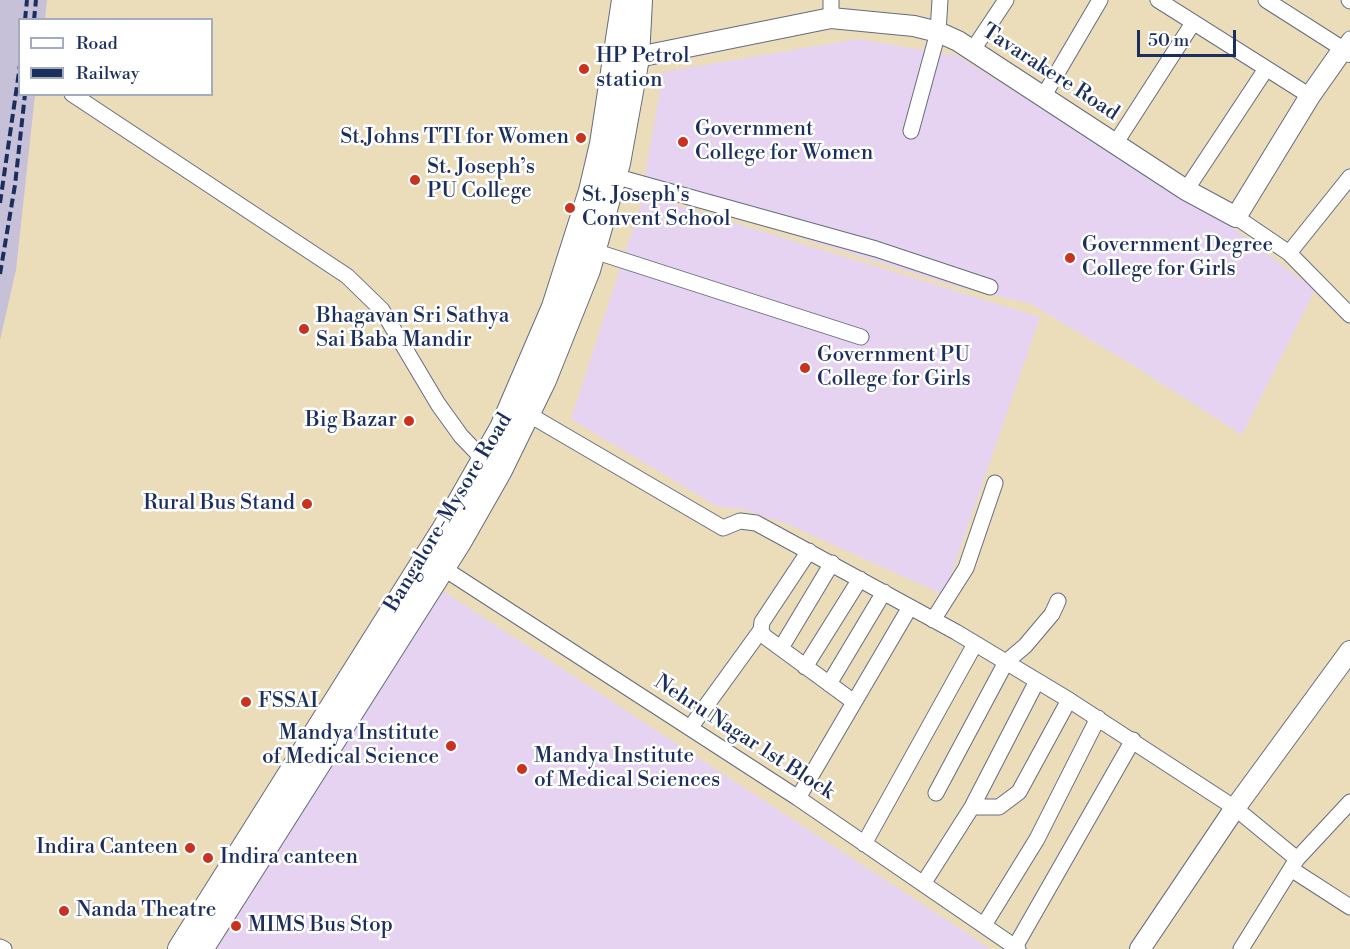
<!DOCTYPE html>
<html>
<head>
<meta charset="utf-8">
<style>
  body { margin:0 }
  #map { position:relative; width:1350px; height:949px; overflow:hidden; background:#ebddba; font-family:"Libre Bodoni",serif }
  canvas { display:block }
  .legend { position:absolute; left:18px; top:18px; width:195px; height:78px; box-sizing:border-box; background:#fff; border:2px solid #a4acbf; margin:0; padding:8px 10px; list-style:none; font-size:18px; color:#1b2f5e }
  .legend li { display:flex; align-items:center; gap:12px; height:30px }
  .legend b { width:30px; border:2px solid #a4acbf }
  .scale { position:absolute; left:1137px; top:30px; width:99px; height:27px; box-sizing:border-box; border:3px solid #1b2f5e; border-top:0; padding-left:8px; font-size:18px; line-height:21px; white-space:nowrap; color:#1b2f5e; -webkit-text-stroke:4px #fff; paint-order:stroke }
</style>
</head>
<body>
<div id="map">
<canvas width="1350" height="949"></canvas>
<ul class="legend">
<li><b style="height:8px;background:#fff"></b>Road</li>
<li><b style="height:8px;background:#1b2f5e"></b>Railway</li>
</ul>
<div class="scale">50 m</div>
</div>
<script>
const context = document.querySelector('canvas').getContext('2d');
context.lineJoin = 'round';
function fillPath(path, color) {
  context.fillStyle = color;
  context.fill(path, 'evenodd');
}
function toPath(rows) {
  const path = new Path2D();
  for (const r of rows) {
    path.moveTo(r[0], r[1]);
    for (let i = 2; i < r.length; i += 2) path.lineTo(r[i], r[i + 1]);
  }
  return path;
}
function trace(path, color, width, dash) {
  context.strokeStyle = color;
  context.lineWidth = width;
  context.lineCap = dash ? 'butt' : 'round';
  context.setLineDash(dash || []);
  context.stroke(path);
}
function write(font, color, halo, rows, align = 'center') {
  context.font = font + ' "Libre Bodoni",serif';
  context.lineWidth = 5;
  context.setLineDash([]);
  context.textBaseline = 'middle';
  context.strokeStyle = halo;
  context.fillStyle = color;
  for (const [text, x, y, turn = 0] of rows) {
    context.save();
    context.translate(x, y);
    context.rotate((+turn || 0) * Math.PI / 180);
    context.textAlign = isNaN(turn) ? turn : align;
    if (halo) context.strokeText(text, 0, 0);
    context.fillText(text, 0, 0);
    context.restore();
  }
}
fillPath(toPath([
  [858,39,958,56,1239,232,1315,290,1242,435,1136,367,1031,304,951,285,643,188,663,72],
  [644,195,1040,317,944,595,785,523,742,509,718,507,571,419],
  [440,589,991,949,217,949]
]), '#e5d3f1');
fillPath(toPath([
  [0,0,47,0,45,19,20,20,20,94,35,95,16,270,0,340]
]), '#c7c0d9');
const minor = toPath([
  [1158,0,1310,96],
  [1266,0,1343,49,1350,39],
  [1349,0,1350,1],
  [831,18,831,0],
  [972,51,1006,0],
  [72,94,347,276,382,310,438,404,461,436,485,461],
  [1043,97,1100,0],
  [911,131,938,32,940,0],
  [1115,144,1193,23],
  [614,176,876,249,990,287],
  [1186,190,1266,69],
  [1236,217,1289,253,1350,315],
  [594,251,861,337],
  [1289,253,1350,177],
  [528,414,723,528,740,521,756,523,956,632,1069,700,1235,808,1297,859],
  [809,551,762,622,761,630,764,636,854,702],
  [443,568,798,798,1018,949],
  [933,620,966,568,995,483],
  [781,648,832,563],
  [805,667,860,579],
  [829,684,884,592],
  [690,728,761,630],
  [936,793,1006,662,1025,646,1052,614,1058,601],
  [798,798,910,607],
  [972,807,999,807,1019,792,1069,700],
  [864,844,975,644],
  [1291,869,1350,907],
  [923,884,972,807,1037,681],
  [984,925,1037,839,1098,718],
  [0,947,4,949],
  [1015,947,1133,740],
  [1241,949,1297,859,1350,802]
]);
const tertiary = toPath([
  [623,60,831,18,914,26,938,32,958,41,1186,190,1236,217,1310,96,1343,49,1350,52],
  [1140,949,1235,808,1350,651]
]);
const primary = toPath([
  [180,949,445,528,502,428,554,307,591,191,602,144,624,0],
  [201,949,459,542,500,470,544,380,588,270,618,163,637,58,640,0]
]);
trace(minor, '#646c7e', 17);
trace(tertiary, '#646c7e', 22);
trace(primary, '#646c7e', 26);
trace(minor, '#fff', 15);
trace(tertiary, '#fff', 20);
trace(primary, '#fff', 24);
trace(toPath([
  [25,20,27,0],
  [34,20,36,0],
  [0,203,20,65],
  [0,274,15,185,25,94]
]), '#1b2f5e', 4, [9, 4.5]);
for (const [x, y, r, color] of [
  [584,69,6,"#c8321e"],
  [581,138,6,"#c8321e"],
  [683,142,6,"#c8321e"],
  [415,180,6,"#c8321e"],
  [570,208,6,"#c8321e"],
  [1070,258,6,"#c8321e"],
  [304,329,6,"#c8321e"],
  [805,368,6,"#c8321e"],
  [409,421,6,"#c8321e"],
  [307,504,6,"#c8321e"],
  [246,702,6,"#c8321e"],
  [451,746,6,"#c8321e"],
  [522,769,6,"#c8321e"],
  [190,848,6,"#c8321e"],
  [208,858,6,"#c8321e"],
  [64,911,6,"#c8321e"],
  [236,926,6,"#c8321e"]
]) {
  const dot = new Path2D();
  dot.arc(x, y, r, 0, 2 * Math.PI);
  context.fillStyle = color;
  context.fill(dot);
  trace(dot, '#fff', 2);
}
write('21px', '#1b2f5e', '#fff', [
  ["HP Petrol",596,57],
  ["station",596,81],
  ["Government",695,130],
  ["College for Women",695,154],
  ["St.Johns TTI for Women",569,138,"right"],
  ["St. Joseph’s",427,168],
  ["PU College",427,192],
  ["St. Joseph's",582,196],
  ["Convent School",582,220],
  ["Government Degree",1082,246],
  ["College for Girls",1082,270],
  ["Bhagavan Sri Sathya",316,317],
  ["Sai Baba Mandir",316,341],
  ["Government PU",817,356],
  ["College for Girls",817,380],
  ["Big Bazar",397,421,"right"],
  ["Rural Bus Stand",295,504,"right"],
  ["FSSAI",258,702],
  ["Mandya Institute",439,734,"right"],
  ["of Medical Science",439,758,"right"],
  ["Mandya Institute",534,757],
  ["of Medical Sciences",534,781],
  ["Indira Canteen",178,848,"right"],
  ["Indira canteen",220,858],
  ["Nanda Theatre",76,911],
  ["MIMS Bus Stop",248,926]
], 'left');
write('21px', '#1b2f5e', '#fff', [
  ["Tavarakere Road",1050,73,33],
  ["Bangalore-Mysore Road",449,513,-59],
  ["Nehru Nagar 1st Block",744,738,33]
]);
</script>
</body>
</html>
